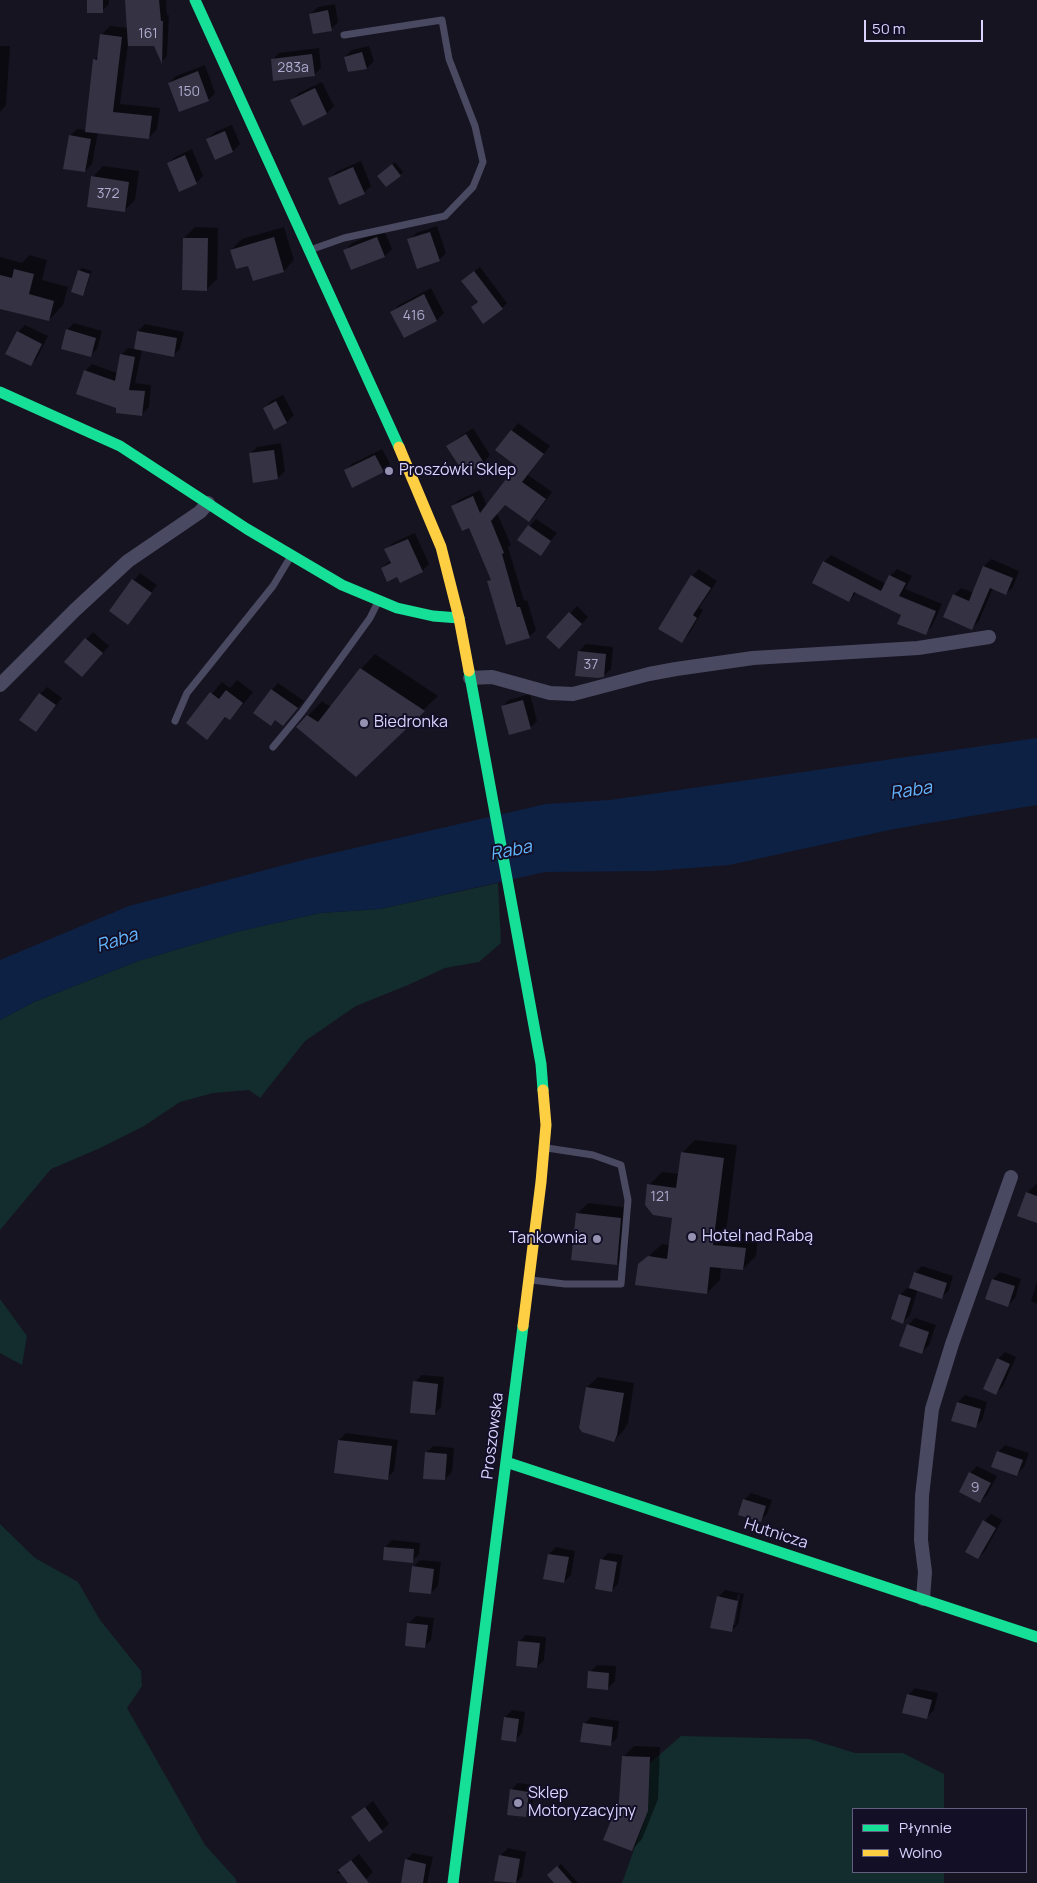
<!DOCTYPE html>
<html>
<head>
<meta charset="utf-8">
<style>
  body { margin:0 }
  #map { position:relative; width:1037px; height:1883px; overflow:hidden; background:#161421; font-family:Manrope,sans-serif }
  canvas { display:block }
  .legend { position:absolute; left:852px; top:1808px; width:175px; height:65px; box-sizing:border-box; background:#130f26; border:1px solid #625e7d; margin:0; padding:6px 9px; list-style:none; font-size:15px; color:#d9d4ff }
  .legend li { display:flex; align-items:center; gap:10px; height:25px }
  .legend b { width:25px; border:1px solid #625e7d }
  .scale { position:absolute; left:864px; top:20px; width:119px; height:22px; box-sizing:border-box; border:2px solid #d9d4ff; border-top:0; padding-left:6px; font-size:15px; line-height:18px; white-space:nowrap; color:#d9d4ff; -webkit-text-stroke:4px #130f26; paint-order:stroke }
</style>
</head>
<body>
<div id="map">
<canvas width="1037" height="1883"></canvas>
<ul class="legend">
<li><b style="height:6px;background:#16e098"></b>Płynnie</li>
<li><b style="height:6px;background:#ffcf43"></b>Wolno</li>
</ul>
<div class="scale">50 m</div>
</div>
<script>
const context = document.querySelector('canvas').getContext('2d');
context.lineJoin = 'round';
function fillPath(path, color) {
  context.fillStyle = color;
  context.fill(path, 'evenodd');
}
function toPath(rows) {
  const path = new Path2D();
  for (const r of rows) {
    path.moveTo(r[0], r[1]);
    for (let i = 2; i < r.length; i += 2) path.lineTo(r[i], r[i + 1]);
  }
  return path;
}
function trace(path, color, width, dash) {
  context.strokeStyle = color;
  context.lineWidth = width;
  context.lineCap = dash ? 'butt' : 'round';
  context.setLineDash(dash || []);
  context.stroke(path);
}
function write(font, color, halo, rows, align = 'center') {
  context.font = font + ' Manrope,sans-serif';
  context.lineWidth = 4;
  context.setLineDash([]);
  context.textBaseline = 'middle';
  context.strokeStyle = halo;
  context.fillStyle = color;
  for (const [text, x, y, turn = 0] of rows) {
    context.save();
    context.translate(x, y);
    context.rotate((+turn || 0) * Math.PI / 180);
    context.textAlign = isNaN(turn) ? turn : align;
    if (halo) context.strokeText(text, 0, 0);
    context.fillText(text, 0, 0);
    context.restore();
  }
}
fillPath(toPath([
  [498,883,501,943,479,962,445,968,408,985,356,1006,305,1041,260,1098,249,1090,213,1093,180,1102,144,1126,98,1149,51,1169,0,1230,0,1020,34,1002,138,961,236,932,320,913,380,909],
  [0,1299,27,1336,22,1365,0,1353],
  [0,1524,35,1558,78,1582,100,1620,141,1671,142,1686,127,1708,205,1845,235,1878,237,1883,0,1883],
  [681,1736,810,1739,855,1753,903,1753,944,1774,944,1809,853,1809,853,1872,944,1872,944,1883,622,1883,648,1811,650,1763]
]), '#132c2d');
fillPath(toPath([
  [1037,738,1037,805,894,829,729,865,653,871,545,872,380,909,320,913,236,932,138,961,34,1002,0,1020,0,960,129,906,307,859,546,804,610,800]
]), '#0d2144');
fillPath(toPath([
  [88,0,109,0,109,4,102,11],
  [127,0,166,0,167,15,169,15,167,56,161,62,155,45,128,44,120,104,160,108,157,129,149,138,98,132,92,164,85,171,70,136,77,129,86,130,94,60,99,55,101,35,110,26,128,28],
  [335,4,338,22,331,29,311,14,318,7],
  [0,46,10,46,6,105,0,112],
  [369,46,374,61,367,68,345,57,352,50],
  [319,48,321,68,314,75,272,60,279,53],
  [205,65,215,93,208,100,169,83,176,76],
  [322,82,334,106,327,113,304,124,292,100,299,93],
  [232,125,240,144,233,151,208,139,215,132],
  [192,149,203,176,196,183,168,164,175,157],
  [361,161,371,186,364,193,329,179,336,172],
  [395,162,403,172,400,175,382,173],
  [103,166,139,171,135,200,124,211,93,177],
  [437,226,446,253,439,260,409,240,416,233],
  [195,227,218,228,217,279,206,290,184,238],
  [284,227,294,260,284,271,249,264,231,250,242,239],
  [384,230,392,249,385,256,352,268,345,250,352,243],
  [29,255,47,260,42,280,68,287,63,305,49,320,0,308,0,257,22,263],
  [480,267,507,303,502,308,472,307,478,301,468,276],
  [82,268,92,271,85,291,82,294,79,271],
  [431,288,444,313,437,320,404,336,392,312,399,305],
  [74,323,102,331,97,349,90,356,67,330],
  [145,324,184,332,180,349,173,356,142,350,135,383,151,385,149,407,142,414,117,407,85,371,92,364,117,373,121,355,128,348,135,349,138,331],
  [25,325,48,336,37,358,30,365,18,332],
  [283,395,294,415,287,422,264,408,271,401],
  [518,423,550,446,528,475,552,492,536,514,529,521,505,504,497,513,511,545,508,547,524,601,527,600,536,630,529,637,489,581,492,578,470,526,452,506,459,500,480,490,487,506,518,466,497,450],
  [473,428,490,455,484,462,465,474,448,447,455,440],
  [281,443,285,471,278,478,250,454,257,447],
  [382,449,390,464,383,471,345,471,352,464],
  [536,519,557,533,540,554,519,539],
  [415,533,429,564,422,571,382,568,391,560,386,550,393,543],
  [831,555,886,584,890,576,897,569,912,576,905,589,942,604,932,626,926,633,902,614,857,592,849,601,824,562],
  [991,559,1019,571,1013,587,1006,594,993,588,979,621,972,628,954,595,961,588,974,593,984,566],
  [699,569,717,581,699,608,703,610,689,634,682,641,660,628,692,576],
  [140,573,157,585,128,624,110,611],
  [577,606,588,617,559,647,548,636],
  [93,632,109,646,89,669,66,662],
  [586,644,613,647,611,669,603,676,579,651],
  [375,654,438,696,356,775,308,716,322,701,331,707,361,669],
  [237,680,253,692,240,708,229,719,227,716,207,738,187,723,222,682,230,688],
  [278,683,304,701,283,725,275,719,272,690],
  [47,687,62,698,36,731,40,694],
  [530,694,537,721,530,728,502,707,509,700],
  [695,1140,737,1145,726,1232,758,1235,756,1256,743,1269,721,1267,720,1280,707,1293,639,1265,662,1244,670,1245,674,1217,649,1185,662,1172,679,1174,682,1153],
  [1037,1183,1037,1222,1027,1193],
  [588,1203,631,1208,628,1253,617,1264,577,1214],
  [922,1266,953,1276,949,1290,942,1297,918,1289,910,1315,903,1322,900,1295,907,1288,910,1289,915,1273],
  [1000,1272,1021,1279,1015,1298,1008,1305,987,1298,993,1279],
  [1037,1281,1037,1304,1031,1301],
  [915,1318,936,1325,929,1345,922,1352,908,1325],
  [1005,1352,1016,1357,1003,1386,996,1393,998,1359],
  [422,1375,444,1377,441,1407,434,1414,415,1382],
  [598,1377,634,1383,628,1423,624,1430,614,1441,587,1387],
  [965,1395,987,1402,982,1420,975,1427,953,1420,958,1402],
  [346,1433,398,1440,394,1471,387,1478,339,1440],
  [1005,1445,1029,1453,1024,1467,1017,1474,998,1452],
  [433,1446,454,1448,452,1472,445,1479,426,1453],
  [977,1466,997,1476,987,1495,980,1502,970,1473],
  [751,1493,772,1500,767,1514,760,1521,744,1500],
  [991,1514,1002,1520,985,1551,978,1558,984,1521],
  [392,1540,420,1543,419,1554,412,1561,385,1547],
  [556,1547,575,1551,571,1575,564,1582,549,1554],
  [608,1553,623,1555,618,1584,611,1591,601,1560],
  [420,1560,441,1562,438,1586,431,1593,413,1567],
  [725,1590,744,1594,738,1624,731,1631,718,1597],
  [738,1594,740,1595,735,1625,732,1625],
  [416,1616,434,1618,431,1640,424,1647,406,1645,409,1623],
  [526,1635,546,1637,544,1660,537,1667,519,1642],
  [597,1665,616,1666,615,1681,608,1688,590,1672],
  [915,1688,938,1693,934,1710,927,1717,908,1695],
  [512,1710,525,1712,522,1733,515,1740,505,1717],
  [591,1717,619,1721,617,1738,610,1745,584,1724],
  [634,1746,660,1747,658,1799,642,1839,632,1850,621,1801,623,1757],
  [518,1783,535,1785,532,1809,525,1816,511,1790],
  [373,1801,389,1824,370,1840,353,1817],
  [508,1848,526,1852,522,1877,515,1883,496,1880,501,1855],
  [413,1853,433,1857,427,1883,402,1883,406,1860],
  [359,1854,373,1872,366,1879,336,1873],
  [561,1864,578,1883,556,1883,549,1875]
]), '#0007');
fillPath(toPath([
  [87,0,103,0,103,13,87,13],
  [125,0,159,0,161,21,163,21,162,64,154,46,128,46],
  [328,10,332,31,313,34,309,14],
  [100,34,122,37,113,112,152,116,149,139,85,132,93,59,97,60],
  [362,52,367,69,348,72,344,57],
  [312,54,315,76,273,81,271,59],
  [198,71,209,101,179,112,168,83],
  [315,88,327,114,303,126,290,100],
  [225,131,233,152,215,160,206,139],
  [69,135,91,139,85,172,63,169],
  [185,155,197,184,179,192,167,163],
  [392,164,401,176,386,187,377,176],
  [353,167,365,194,339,205,328,178],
  [91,176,129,182,125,212,87,207],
  [430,232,440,261,417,269,407,239],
  [274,237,284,272,253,281,248,266,236,269,230,250],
  [377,237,385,257,351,270,343,250],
  [183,238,208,238,207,291,182,290],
  [14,269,34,274,29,294,54,301,49,321,0,309,0,275,12,278],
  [78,270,90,274,83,296,71,292],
  [474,271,503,309,483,324,471,307,478,302,461,281],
  [424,294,437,321,404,338,390,312],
  [66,329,96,338,91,357,61,349],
  [17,331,42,344,31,366,5,354],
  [137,331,177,338,174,357,134,349],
  [120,354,135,357,129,390,145,391,142,416,116,413,116,408,76,394,84,370,115,381],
  [276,401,287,423,274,430,263,408],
  [511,430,544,454,522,482,546,499,529,522,505,505,491,521,504,553,502,554,517,607,520,607,530,638,506,645,487,581,491,580,469,528,462,531,451,506,473,496,480,513,516,466,495,450],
  [466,434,484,463,465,475,446,446],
  [274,450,278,479,253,483,249,453],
  [375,455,384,472,352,488,344,470],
  [528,525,551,541,541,556,517,540],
  [408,539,423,572,400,583,397,577,387,582,381,568,391,563,384,549],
  [823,561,881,591,889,575,906,583,899,596,936,611,926,635,897,624,901,615,854,592,849,602,812,583],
  [983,566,1013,578,1006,595,990,588,972,630,943,617,953,594,969,601],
  [691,575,711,588,693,615,697,618,682,643,658,629],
  [132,579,152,593,128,625,109,611],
  [569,612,582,624,559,649,546,637],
  [85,638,103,653,82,677,64,662],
  [578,651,606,654,604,677,598,678,575,676],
  [360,668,425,711,356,777,296,727,307,715,318,722],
  [271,689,298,708,283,726,275,720,271,726,253,713],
  [226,690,243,703,230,720,225,717,207,740,186,723,210,692,219,699],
  [39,693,56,705,36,732,19,720],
  [523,700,531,729,509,735,501,706],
  [681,1152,724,1158,713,1245,746,1248,743,1270,710,1267,707,1294,635,1285,638,1264,648,1256,667,1259,672,1218,653,1215,645,1205,647,1184,676,1188],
  [1026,1192,1037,1196,1037,1223,1017,1216],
  [576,1213,621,1218,617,1265,571,1260],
  [914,1272,947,1283,942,1299,909,1288],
  [992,1279,1015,1286,1008,1307,985,1299],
  [899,1294,911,1298,903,1324,891,1319],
  [907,1324,929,1332,922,1354,899,1346],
  [997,1358,1010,1364,996,1395,983,1389],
  [413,1381,438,1384,435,1415,410,1413],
  [586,1387,624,1393,617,1435,614,1442,582,1432,579,1428],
  [957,1402,981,1409,976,1428,951,1421],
  [338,1440,392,1446,388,1480,334,1473],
  [997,1451,1023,1460,1017,1476,991,1467],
  [425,1452,447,1454,445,1480,423,1479],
  [969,1472,991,1483,980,1503,959,1492],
  [743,1499,766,1506,761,1522,738,1515],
  [983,1520,996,1528,978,1559,965,1552],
  [384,1547,414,1549,413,1563,383,1560],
  [548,1554,569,1557,564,1583,543,1579],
  [600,1559,617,1562,612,1592,595,1589],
  [412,1566,434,1569,431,1594,409,1592],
  [717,1596,738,1601,732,1632,710,1628],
  [407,1623,428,1625,425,1648,405,1646],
  [518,1641,540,1643,537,1668,516,1666],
  [588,1671,609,1673,608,1690,587,1688],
  [907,1694,932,1700,927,1719,902,1713],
  [504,1717,519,1719,516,1742,501,1740],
  [583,1723,613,1727,611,1746,580,1742],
  [622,1756,650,1757,648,1811,632,1851,603,1840,619,1801],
  [510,1789,529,1792,526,1817,507,1815],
  [365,1807,383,1832,369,1842,351,1817],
  [499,1855,520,1859,516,1883,494,1881],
  [405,1859,426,1864,423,1883,401,1883],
  [351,1860,369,1883,348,1883,338,1870],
  [557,1866,572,1883,554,1883,547,1875]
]), '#343243');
trace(toPath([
  [310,250,344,238,445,216,473,187,483,162,475,126,449,59,442,20,344,35],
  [175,721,187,693,273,586,291,556],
  [273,747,302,712,370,618,378,602],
  [531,1280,565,1284,621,1284,628,1200,621,1165,593,1155,547,1148]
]), '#4a4962', 7);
trace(toPath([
  [470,678,492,677,550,693,573,694,649,674,676,669,753,658,918,648,989,637],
  [0,685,75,610,128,561,200,512,208,503],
  [923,1599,925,1572,921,1540,922,1496,932,1409,952,1344,1011,1177]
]), '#4a4962', 14);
trace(toPath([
  [195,0,399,447],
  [0,392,120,446,247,529,342,585,397,608,433,616,459,618],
  [469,671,541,1064,543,1090],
  [506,1462,1037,1637],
  [453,1883,523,1326]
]), '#16e098', 11);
trace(toPath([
  [399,447,441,547,459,618,469,671],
  [523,1326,541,1182,546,1125,543,1090]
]), '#ffcf43', 11);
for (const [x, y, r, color] of [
  [389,471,5,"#9591b1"],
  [364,723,5,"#9591b1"],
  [692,1237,5,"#9591b1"],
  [597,1239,5,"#9591b1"],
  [518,1803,5,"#9591b1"]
]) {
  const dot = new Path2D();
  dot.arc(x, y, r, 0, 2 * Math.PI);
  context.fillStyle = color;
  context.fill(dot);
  trace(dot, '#130f26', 2);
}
write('14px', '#b0acd0', null, [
  ["161",148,34],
  ["283a",293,68],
  ["150",189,92],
  ["372",108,194],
  ["416",414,316],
  ["37",591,665],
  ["121",660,1197],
  ["9",975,1488]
]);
write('16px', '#d9d4ff', '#130f26', [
  ["Proszówki Sklep",399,471],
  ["Biedronka",374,723],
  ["Hotel nad Rabą",702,1237],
  ["Tankownia",587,1239,"right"],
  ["Sklep",528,1794],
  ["Motoryzacyjny",528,1812]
], 'left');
write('16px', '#d9d4ff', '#130f26', [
  ["Proszowska",493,1436,-83],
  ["Hutnicza",776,1534,18]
]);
write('italic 18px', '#62b6ff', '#130f26', [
  ["Raba",911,791,-9],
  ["Raba",511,851,-11],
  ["Raba",117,941,-17]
]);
</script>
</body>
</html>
